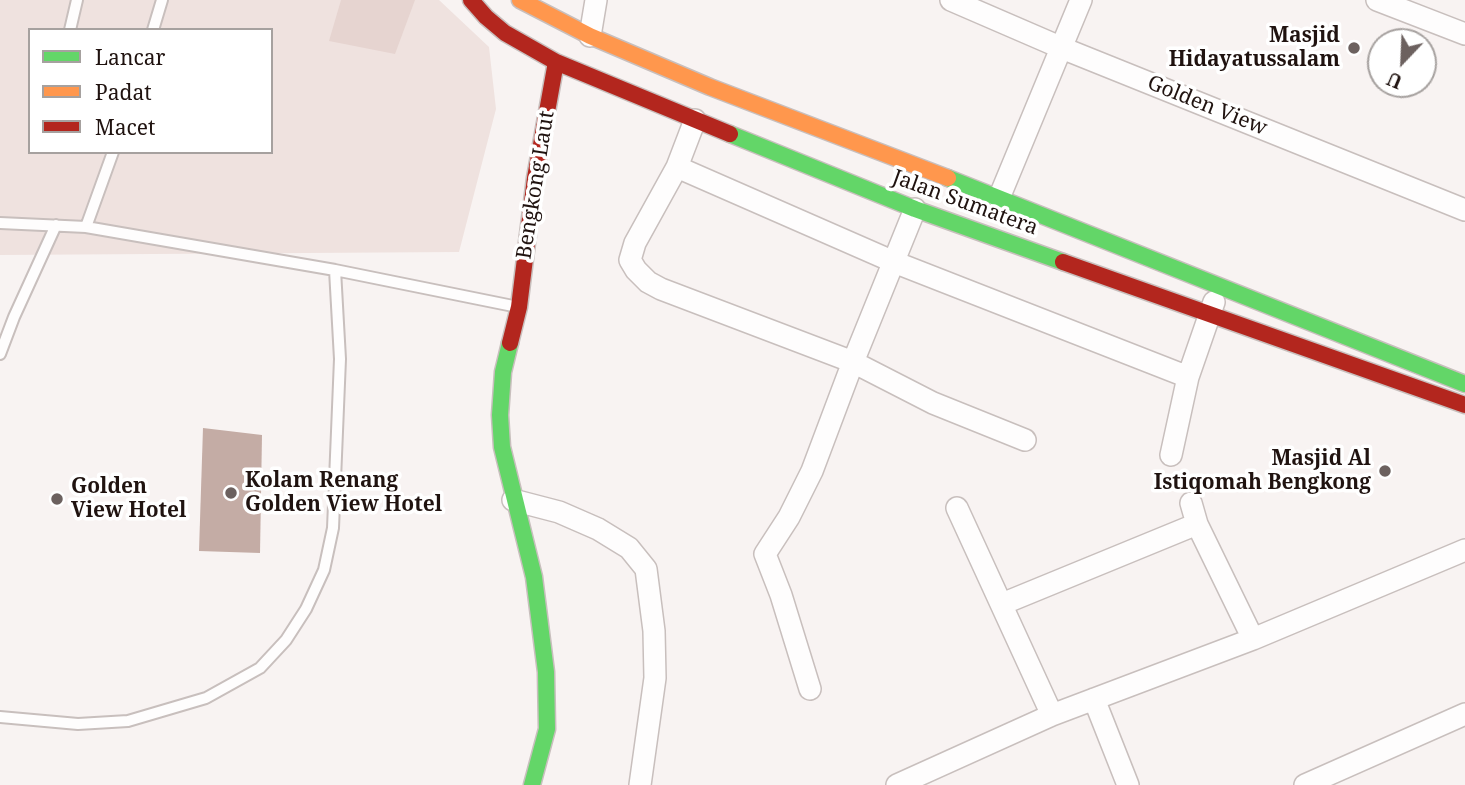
<!DOCTYPE html>
<html>
<head>
<meta charset="utf-8">
<style>
  body { margin:0 }
  #map { position:relative; width:1465px; height:785px; overflow:hidden; background:#f8f3f2; font-family:"Noto Serif",serif }
  canvas { display:block }
  .legend { position:absolute; left:28px; top:28px; width:245px; height:126px; box-sizing:border-box; background:#fff; border:2px solid #a6a19f; margin:0; padding:9px 12px; list-style:none; font-size:21px; color:#201310 }
  .legend li { display:flex; align-items:center; gap:14px; height:35px }
  .legend b { width:35px; border:2px solid #a6a19f }
  .north { position:absolute; left:1367px; top:28px; width:70px; height:70px; box-sizing:border-box; background:#fff; border:2px solid #a6a19f; border-radius:50%; rotate:203deg; font-size:19px; font-weight:700; line-height:28px; text-align:center; color:#201310 }
  .north::after { content:''; display:block; margin:auto; width:24px; height:32px; background:#6c615f; clip-path:polygon(50% 0,100% 100%,50% 72%,0 100%) }
</style>
</head>
<body>
<div id="map">
<canvas width="1465" height="785"></canvas>
<ul class="legend">
<li><b style="height:9px;background:#63d668"></b>Lancar</li>
<li><b style="height:9px;background:#ff974d"></b>Padat</li>
<li><b style="height:9px;background:#b3261e"></b>Macet</li>
</ul>
<div class="north">U</div>
</div>
<script>
const context = document.querySelector('canvas').getContext('2d');
context.lineJoin = 'round';
function fillPath(path, color) {
  context.fillStyle = color;
  context.fill(path, 'evenodd');
}
function toPath(rows) {
  const path = new Path2D();
  for (const r of rows) {
    path.moveTo(r[0], r[1]);
    for (let i = 2; i < r.length; i += 2) path.lineTo(r[i], r[i + 1]);
  }
  return path;
}
function trace(path, color, width, dash) {
  context.strokeStyle = color;
  context.lineWidth = width;
  context.lineCap = dash ? 'butt' : 'round';
  context.setLineDash(dash || []);
  context.stroke(path);
}
function write(font, color, halo, rows, align = 'center') {
  context.font = font + ' "Noto Serif",serif';
  context.lineWidth = 7;
  context.setLineDash([]);
  context.textBaseline = 'middle';
  context.strokeStyle = halo;
  context.fillStyle = color;
  for (const [text, x, y, turn = 0] of rows) {
    context.save();
    context.translate(x, y);
    context.rotate((+turn || 0) * Math.PI / 180);
    context.textAlign = isNaN(turn) ? turn : align;
    if (halo) context.strokeText(text, 0, 0);
    context.fillText(text, 0, 0);
    context.restore();
  }
}
fillPath(toPath([
  [0,0,439,0,489,47,496,109,459,252,0,255],
  [30,30,271,30,271,152,30,152]
]), '#efe2df');
fillPath(toPath([
  [341,0,415,0,395,54,329,41]
]), '#e6d4d0');
fillPath(toPath([
  [203,428,262,435,260,553,199,551]
]), '#c4aca5');
const lane = toPath([
  [70,30,77,0],
  [153,30,162,0],
  [0,223,86,227,335,270,518,307],
  [86,227,113,152],
  [0,354,14,317,56,225],
  [0,717,78,724,128,721,206,698,260,668,286,640,306,609,324,570,333,528,340,359,335,270]
]);
const street = toPath([
  [951,0,1062,48,1465,210],
  [1377,0,1465,34],
  [590,36,596,0],
  [695,120,677,167,635,243,630,260,636,270,648,282,661,289,853,362,933,403,1025,440],
  [677,167,894,262,1188,377],
  [999,198,1081,0],
  [1171,455,1188,377,1214,302],
  [513,500,559,512,598,529,629,548,646,569,654,631,655,678,640,785],
  [1191,503,1197,524,1253,639],
  [957,508,1052,715],
  [1002,604,1197,524],
  [810,689,781,595,765,554,789,517,812,471,853,362,915,209],
  [1094,699,1128,785],
  [897,785,1052,715,1253,639,1465,550],
  [1305,785,1465,714]
]);
const fast = toPath([
  [730,134,915,209,1063,262],
  [948,178,1465,384],
  [510,343,503,372,500,415,502,447,534,577,546,672,547,729,532,785]
]);
const slow = toPath([
  [520,0,590,36,710,87,948,178]
]);
const jam = toPath([
  [471,0,486,17,505,33,556,62,730,134],
  [1063,262,1465,405],
  [510,343,519,307,535,178,556,62]
]);
trace(lane, '#c8bfbd', 14);
trace(street, '#c8bfbd', 24);
trace(fast, '#c8bfbd', 19);
trace(slow, '#c8bfbd', 19);
trace(jam, '#c8bfbd', 19);
trace(lane, '#fefdfd', 10);
trace(street, '#fefdfd', 21);
trace(fast, '#63d668', 16);
trace(slow, '#ff974d', 16);
trace(jam, '#b3261e', 16);
for (const [x, y, r, color] of [
  [1354,48,7,"#6c615f"],
  [1385,471,7,"#6c615f"],
  [231,493,7,"#6c615f"],
  [57,499,7,"#6c615f"]
]) {
  const dot = new Path2D();
  dot.arc(x, y, r, 0, 2 * Math.PI);
  context.fillStyle = color;
  context.fill(dot);
  trace(dot, '#fff', 2.5);
}
write('bold 21px', '#201310', '#fff', [
  ["Masjid",1340,36],
  ["Hidayatussalam",1340,60],
  ["Masjid Al",1371,459],
  ["Istiqomah Bengkong",1371,483],
  ["Kolam Renang",245,481,"left"],
  ["Golden View Hotel",245,505,"left"],
  ["Golden",71,487,"left"],
  ["View Hotel",71,511,"left"]
], 'right');
write('21px', '#201310', '#fff', [
  ["Golden View",1207,106,22],
  ["Bengkong Laut",536,185,-81],
  ["Jalan Sumatera",965,203,20]
]);
</script>
</body>
</html>
